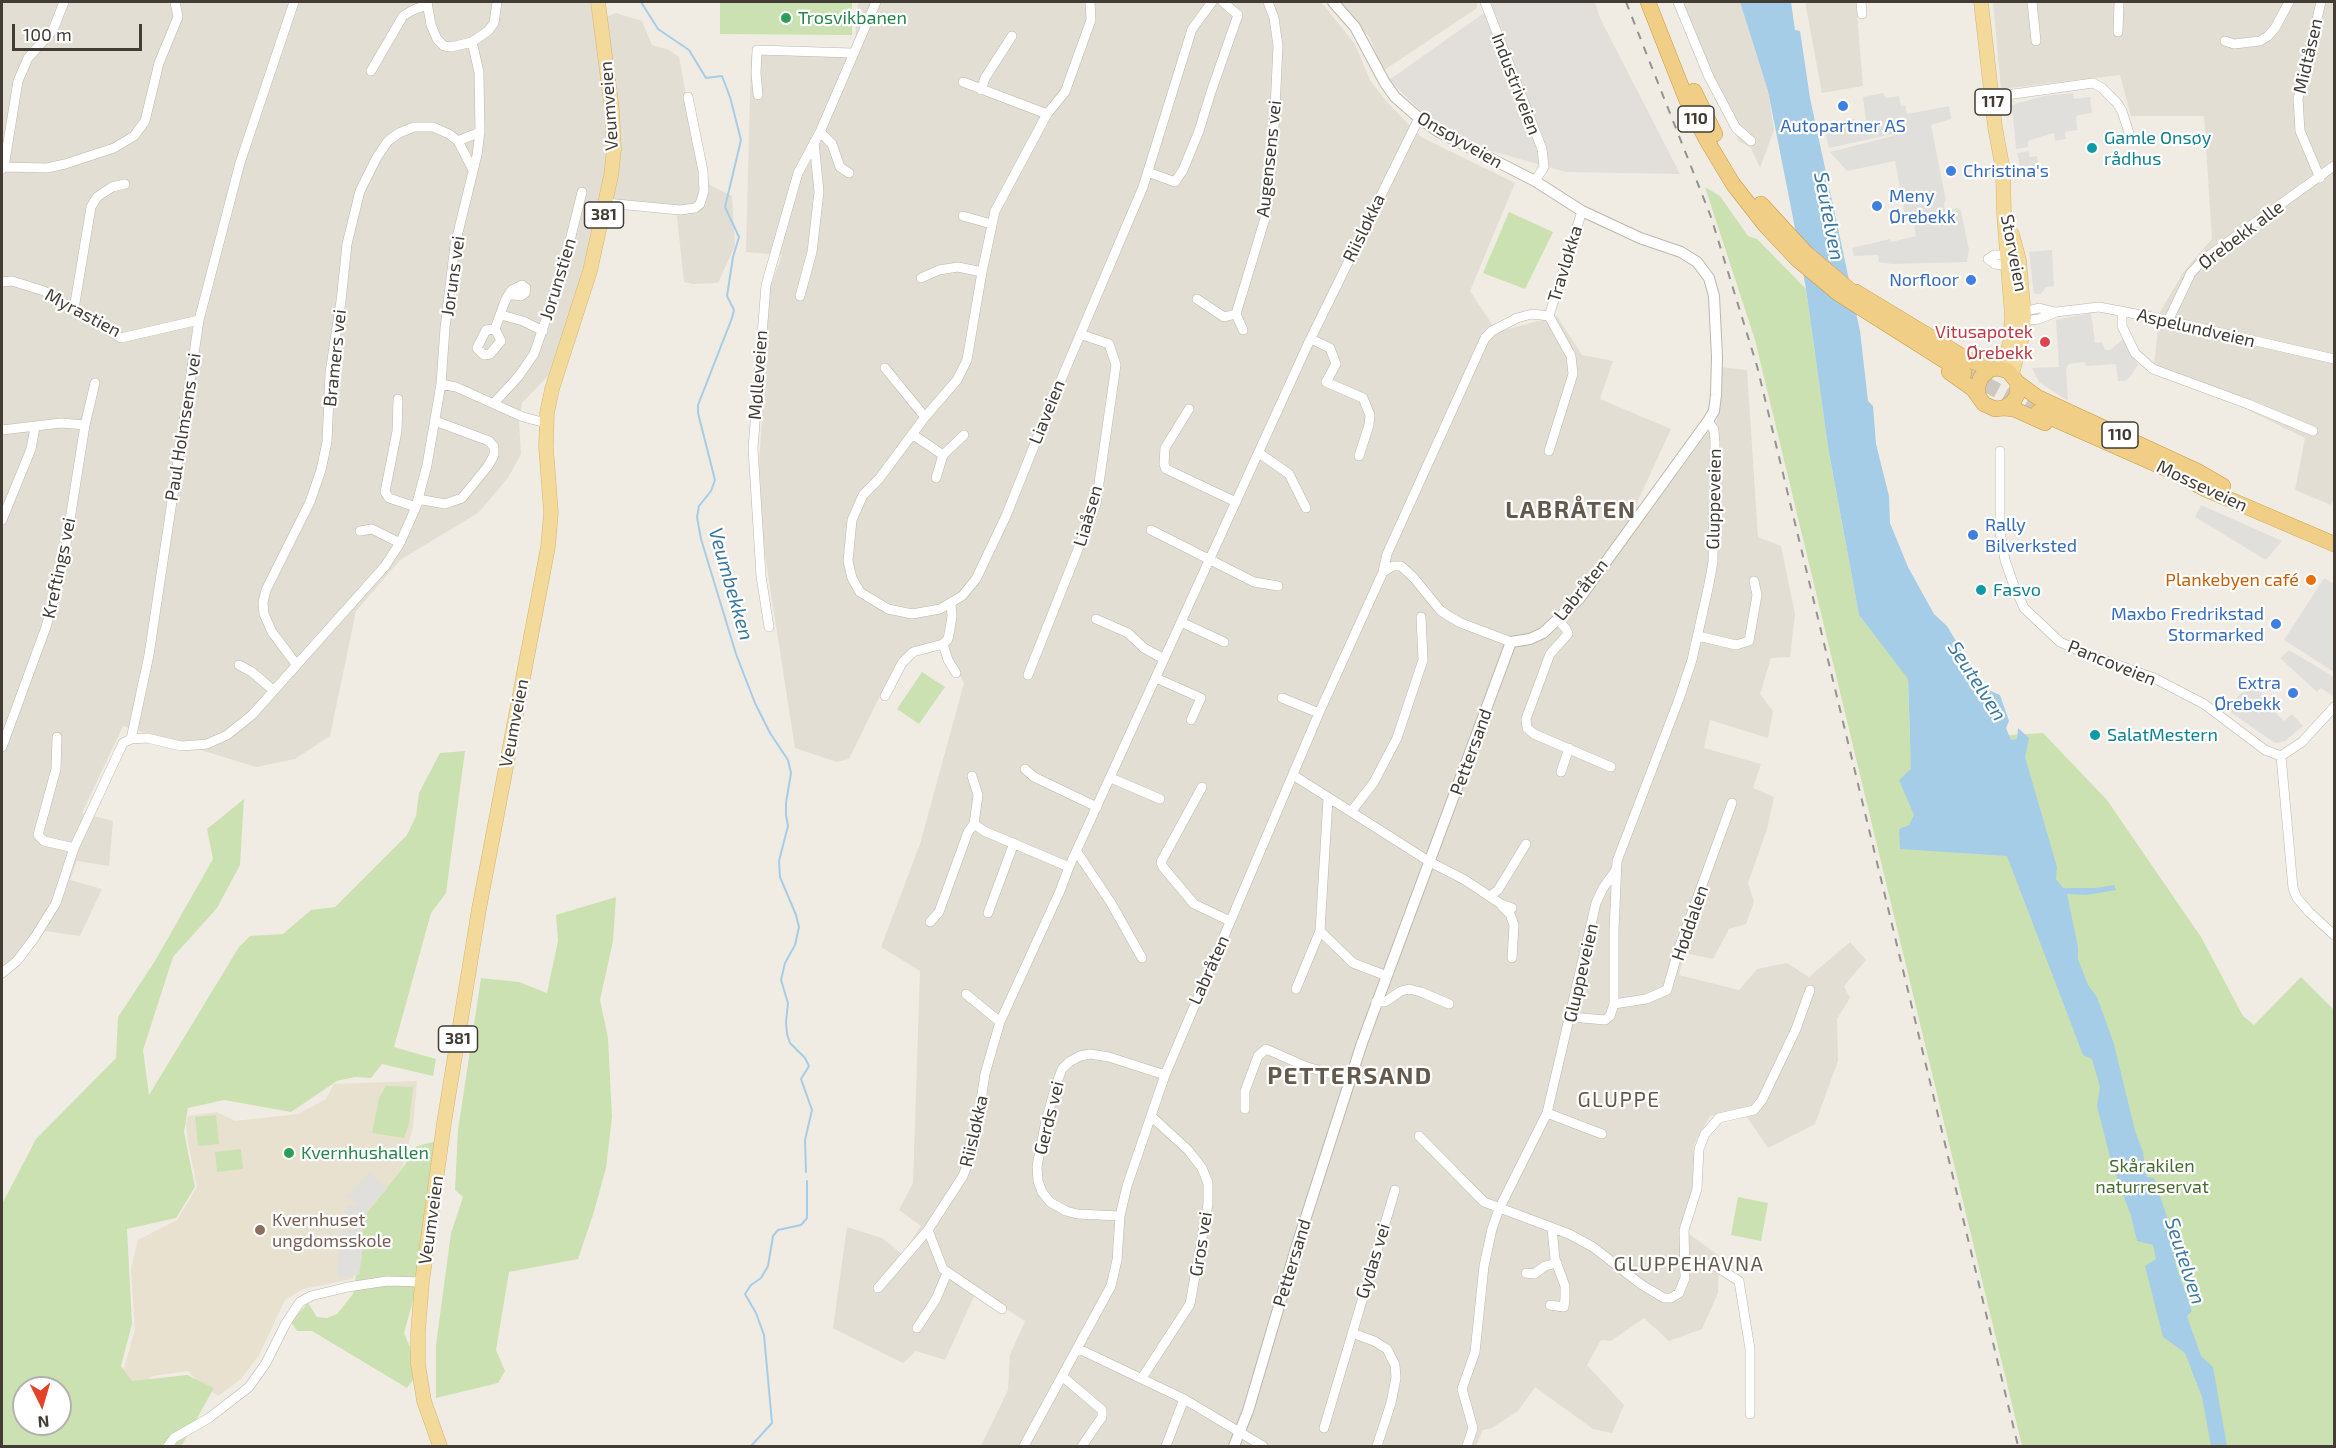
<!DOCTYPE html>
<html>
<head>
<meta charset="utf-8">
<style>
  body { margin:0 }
  #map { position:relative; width:2336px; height:1448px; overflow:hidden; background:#f0ece4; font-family:"Exo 2",sans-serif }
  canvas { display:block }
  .frame { position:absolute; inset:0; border:3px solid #423c35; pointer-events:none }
  .north { position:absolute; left:12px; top:1376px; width:60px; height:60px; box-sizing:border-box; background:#fff; border:2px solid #b3b1ae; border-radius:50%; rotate:175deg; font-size:16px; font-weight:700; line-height:24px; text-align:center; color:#423c35 }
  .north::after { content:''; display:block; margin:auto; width:21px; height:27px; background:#e34329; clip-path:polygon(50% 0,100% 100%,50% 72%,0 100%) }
  .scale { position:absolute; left:12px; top:24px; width:130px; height:27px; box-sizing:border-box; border:3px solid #423c35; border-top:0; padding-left:8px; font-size:18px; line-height:21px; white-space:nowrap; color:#423c35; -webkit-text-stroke:4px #fff; paint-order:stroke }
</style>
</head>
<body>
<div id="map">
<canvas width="2336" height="1448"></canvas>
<div class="frame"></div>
<div class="north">N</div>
<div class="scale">100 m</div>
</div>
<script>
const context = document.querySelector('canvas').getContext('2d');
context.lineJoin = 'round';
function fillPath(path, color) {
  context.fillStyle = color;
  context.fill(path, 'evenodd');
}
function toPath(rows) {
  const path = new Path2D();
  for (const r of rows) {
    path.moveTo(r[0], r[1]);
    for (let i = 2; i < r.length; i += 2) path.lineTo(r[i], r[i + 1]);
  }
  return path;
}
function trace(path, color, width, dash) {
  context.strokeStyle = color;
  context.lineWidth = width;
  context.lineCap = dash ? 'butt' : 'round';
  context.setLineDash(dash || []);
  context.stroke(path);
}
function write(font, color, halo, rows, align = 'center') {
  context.font = font + ' "Exo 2",sans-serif';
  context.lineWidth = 4.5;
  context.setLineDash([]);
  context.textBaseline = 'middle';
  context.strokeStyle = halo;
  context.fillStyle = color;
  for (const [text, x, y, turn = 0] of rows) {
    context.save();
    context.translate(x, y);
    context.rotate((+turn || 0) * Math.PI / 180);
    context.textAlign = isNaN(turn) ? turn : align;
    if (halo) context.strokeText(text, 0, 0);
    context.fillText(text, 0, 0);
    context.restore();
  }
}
fillPath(toPath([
  [2,2,593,2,596,21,616,13,642,21,652,45,669,50,679,57,702,181,732,196,735,246,718,283,693,284,684,282,676,207,620,203,602,194,586,264,548,376,522,403,519,421,521,454,508,478,478,513,400,560,356,611,330,736,295,759,256,767,123,726,82,813,113,821,109,866,77,861,70,880,102,889,80,936,38,930,2,972],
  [858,2,1321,2,1355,44,1370,80,1386,101,1421,137,1515,183,1470,291,1497,332,1557,316,1582,355,1613,361,1600,399,1671,429,1636,505,1647,515,1717,420,1720,367,1747,370,1758,537,1781,546,1795,614,1790,657,1771,658,1760,694,1773,711,1768,738,1710,720,1704,748,1761,764,1753,788,1774,797,1767,829,1748,883,1754,902,1746,924,1729,929,1713,959,1685,953,1679,975,1739,990,1757,969,1787,963,1809,977,1850,942,1866,960,1844,986,1850,998,1837,1019,1838,1061,1815,1124,1768,1148,1743,1111,1710,1116,1694,1144,1695,1185,1684,1230,1719,1256,1718,1293,1702,1329,1669,1341,1644,1318,1611,1341,1601,1340,1587,1365,1624,1405,1612,1433,1593,1429,1535,1387,1518,1411,1492,1428,1483,1430,1476,1446,981,1446,1008,1390,1010,1355,1025,1321,977,1290,945,1360,916,1351,903,1363,833,1328,847,1227,882,1238,902,1254,921,1226,899,1210,913,1183,920,971,881,947,920,844,964,683,942,641,913,649,894,667,849,759,837,762,795,748,763,542,759,466,770,288,782,255,746,252,751,55,854,57],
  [1339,2,1477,2,1477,8,1383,71,1370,38],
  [1675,2,1740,2,1768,91,1774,130,1760,168,1751,148,1739,141,1712,91],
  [1805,2,1856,2,1863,86,1822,93],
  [1993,2,2334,2,2334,496,2331,505,2295,490,2305,438,2154,364,2160,312,2184,271,2212,239,2204,116,2131,116,2120,75,2001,89]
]), '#e3ded3');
fillPath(toPath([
  [1487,2,1595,2,1600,18,1680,174,1566,172,1491,151,1428,118,1389,80,1487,11]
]), '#e2ded9');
fillPath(toPath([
  [417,1081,413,1127,402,1169,365,1215,353,1279,303,1289,285,1300,259,1355,241,1379,218,1396,202,1385,188,1371,153,1376,140,1386,120,1382,135,1330,131,1269,138,1240,177,1220,197,1187,188,1142,186,1124,188,1116,217,1112,235,1121,298,1114,326,1099,334,1084]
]), '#e8e1cf');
fillPath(toPath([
  [720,2,852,2,852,35,720,34],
  [1705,187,1720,196,1748,236,1757,239,1806,289,1828,447,1859,615,1908,678,1910,741,2043,733,2107,800,2201,937,2243,1016,2254,1025,2301,977,2334,1010,2334,1446,2022,1446,1755,340],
  [1509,212,1553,232,1525,289,1483,273],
  [922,672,945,687,919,724,897,709],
  [465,751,446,893,431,913,394,1047,436,1059,433,1076,382,1064,371,1078,355,1077,337,1081,291,1112,224,1100,188,1108,184,1132,195,1187,176,1218,127,1229,132,1324,121,1366,132,1381,187,1375,214,1388,182,1445,179,1446,2,1446,2,1204,36,1139,116,1058,118,1017,155,961,213,859,207,829,244,799,240,865,217,908,173,957,143,1050,149,1095,239,947,250,936,283,934,311,910,335,907,407,835,416,816,419,793,440,753],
  [24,1388,60,1388,60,1424,24,1424],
  [616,897,613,941,600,1000,608,1038,612,1117,606,1168,593,1215,578,1259,509,1272,496,1350,505,1371,498,1383,436,1398,436,1345,451,1233,463,1197,455,1190,458,1130,481,978,519,982,547,993,558,941,556,915],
  [386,1086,413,1087,409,1124,404,1138,372,1133,379,1098],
  [216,1115,219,1144,198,1146,195,1117],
  [437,1141,414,1297,404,1333,410,1347,415,1377,407,1388,312,1331,297,1331,291,1322,308,1303,317,1317,327,1318,337,1314,353,1294,365,1215,402,1169,417,1146],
  [241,1149,243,1169,217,1172,215,1152],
  [1738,1197,1768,1203,1761,1241,1731,1235]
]), '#cce1b1');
fillPath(toPath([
  [1883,93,1886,98,1899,96,1901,106,1905,105,1907,114,1949,106,1951,119,1931,125,1946,201,1944,203,1945,210,1958,208,1961,211,1969,250,1967,262,1892,264,1879,262,1878,255,1854,256,1852,248,1890,239,1891,242,1916,236,1913,220,1906,221,1895,161,1847,171,1830,152,1893,136,1893,134,1829,148,1823,124,1855,119,1856,123,1866,122,1863,97],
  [2073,93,2074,99,2090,97,2092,113,2078,115,2076,118,2077,130,2065,132,2066,139,2055,141,2054,133,2049,134,2028,141,2028,147,2016,149,2012,105,2044,96],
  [2029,151,2030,157,2037,156,2040,172,2022,174,2017,153],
  [2052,250,2054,286,2046,287,2041,294,2034,294,2029,252],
  [2091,313,2095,343,2102,342,2105,350,2110,350,2123,339,2138,365,2130,377,2125,381,2118,381,2116,364,2086,366,2085,362,2069,364,2066,369,2068,401,2039,382,2032,368,2059,367,2056,320],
  [2201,505,2282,541,2266,560,2195,517],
  [2324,578,2334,584,2334,672,2284,640],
  [2289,650,2334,677,2334,697,2321,688,2317,692,2280,658],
  [2251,683,2262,694,2260,697,2284,721,2292,714,2303,726,2285,741,2275,743,2226,709],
  [370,1172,387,1189,368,1209,363,1227,363,1239,340,1242,339,1231,353,1229,343,1220,347,1205,361,1206,347,1197],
  [363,1248,359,1275,337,1277,340,1249]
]), '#e1dfdc');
fillPath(toPath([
  [1740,2,1791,2,1795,30,1800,31,1810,98,1860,331,1868,401,1873,406,1876,444,1889,496,1890,523,1908,567,1934,614,1947,626,1984,688,2000,695,2009,721,2006,728,2011,740,2017,739,2018,728,2029,738,2025,757,2057,867,2056,879,2063,888,2096,888,2114,885,2116,890,2087,895,2067,894,2078,947,2078,959,2088,985,2097,997,2114,1044,2135,1131,2143,1152,2147,1177,2154,1178,2169,1223,2176,1266,2192,1311,2187,1316,2201,1356,2213,1367,2227,1446,2211,1446,2202,1397,2185,1353,2163,1337,2145,1266,2156,1259,2153,1245,2137,1241,2131,1216,2111,1161,2097,1106,2100,1087,2092,1059,2083,1055,2007,856,1900,849,1899,829,1909,825,1914,815,1899,780,1911,769,1908,679,1859,615,1828,447,1806,289,1793,218,1768,91]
]), '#a6cde7');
trace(toPath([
  [641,2,658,29,689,50,706,78,722,76,730,97,741,140,725,207,739,237,733,257,727,296,734,310,732,318,698,405,698,413,715,480,711,491,699,506,697,517,701,539,736,654,755,703,770,733,788,760,791,773,786,803,786,815,788,826,779,861,780,877,796,915,799,927,795,945,785,963,781,980,788,1003,786,1022,787,1034,790,1043,805,1058,809,1066,801,1079,812,1110,805,1140,806,1172],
  [751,1446,772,1423,764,1335,756,1313,745,1294,751,1285,761,1278,768,1266,773,1236,778,1230,801,1225,807,1218,807,1181]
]), '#a6cde7', 2);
trace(toPath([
  [1964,373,2038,412]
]), '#cdc9c1', 15, [15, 8]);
const minor = toPath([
  [427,2,431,25,437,39,444,46,451,47,472,42,488,31,494,23,497,2],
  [1090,2,1091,20,1065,92,1047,114,995,211,982,272,967,360,957,380,925,417,879,479,863,495,852,520,848,561,852,578,860,592,888,609,912,614,940,609,962,596,976,579,1006,516,1052,401,1143,187,1192,29,1212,2],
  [1485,2,1542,149,1544,167,1535,181],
  [1678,2,1709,77,1736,128,1751,141],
  [1861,2,1862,14],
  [2032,2,2036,41],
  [2118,32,2119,2],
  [2225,41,2234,44,2260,41,2268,36,2275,28,2289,2],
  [371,71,403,16,413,10,427,5],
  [963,82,1047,114],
  [981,90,985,78,1012,36],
  [758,95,756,73,757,50,852,53],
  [1992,97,2093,83,2102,88,2117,103,2122,111,2129,133],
  [820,132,832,144,840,167,849,173],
  [458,141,480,132],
  [4,167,18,81,28,58,53,30,64,2],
  [2,169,4,167,47,168,65,164,114,148,134,136,145,121,159,63,178,17,175,2],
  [1148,172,1175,182,1183,170,1199,131,1211,92,1238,15,1223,2],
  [2320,178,2300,131,2298,99,2321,2],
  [606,203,680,210,695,208,700,204,704,191,703,171,688,97],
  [963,216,991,224],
  [2012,255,1994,255,1988,259,1995,264,2009,266,2013,264],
  [921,278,939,270,958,267,982,272],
  [2,282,12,281,44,291,121,338,199,320],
  [800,296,812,252,819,192,814,142],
  [1197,299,1224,317,1236,314,1266,215,1273,150,1278,46,1274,18,1268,2],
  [74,309,91,207,97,197,112,187,125,184],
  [2122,312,2122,326,2135,353,2153,369,2248,404,2313,431],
  [2019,313,2039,308,2055,312],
  [1236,314,1243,330],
  [501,315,523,321,543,331],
  [2020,320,2023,321,2039,319,2056,312,2099,307,2152,317,2334,359],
  [2168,321,2191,273,2203,260,2334,166],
  [495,329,505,301,509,294,512,290,522,285,526,288,525,293,521,296,509,294],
  [495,329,501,341,490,354,484,355,477,348,486,330,495,329],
  [1311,339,1330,348,1336,364,1326,382,1363,398,1370,415,1369,425,1359,456],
  [885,368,925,417],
  [441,384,445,328,455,245,477,155,480,132,479,72,472,42],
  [398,399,397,431,385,492,389,498,416,507],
  [494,403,518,377,534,354,562,273,582,192],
  [1189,409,1165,448,1164,464,1166,469,1236,502],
  [2,430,61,423,85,425],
  [912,434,943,455,964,435],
  [1549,451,1573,374,1571,356,1549,316,1582,211],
  [2000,451,2000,532,2005,560,2014,586,2024,608,2060,642,2084,653,2154,678,2204,704,2265,750,2281,756,2302,742,2334,707],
  [1259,453,1289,474,1306,508],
  [936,478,943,455],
  [418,499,445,504,462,498,488,466,494,455,494,447,489,441,435,421],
  [2,520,31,449,35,427],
  [1151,530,1254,582,1278,586],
  [360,531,372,529,400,543],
  [1383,572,1393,566,1401,566,1414,578,1440,610,1447,615,1461,623,1511,642],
  [951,604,952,616,950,629,948,639,943,644,948,660,956,673],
  [1096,619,1128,633,1144,648,1164,659],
  [1558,620,1566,629,1568,634,1550,654,1526,719,1527,728,1534,734,1611,767],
  [1181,622,1224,642],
  [769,627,761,576,753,448,766,285,798,173,820,132,876,2],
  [1698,636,1736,645,1749,641,1757,595,1754,581],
  [296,664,272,632,264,614,263,602,266,590,310,502,321,470,327,442,330,373,341,301,347,244,360,191,377,157,388,141,399,133,414,127,433,127,449,134,458,141,473,170],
  [239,665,252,672,273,690],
  [1028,675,1096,504,1116,365,1109,344,1080,334],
  [1156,678,1201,698,1191,720],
  [885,696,902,663,913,652,943,644],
  [1282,698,1319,713],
  [57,737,56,769,38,835,44,841,74,848],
  [131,739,149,655,199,320,240,163,294,2],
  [2,747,46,627,62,570,85,425,95,383],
  [2281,756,2293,888,2297,898,2309,912,2334,935],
  [1025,769,1034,777,1097,807],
  [1561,772,1569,748],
  [1293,775,1430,862,1465,880,1501,904,1512,908],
  [1111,778,1160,799],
  [1202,787,1161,862,1163,867,1194,904,1230,921],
  [1351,812,1374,782,1397,738,1423,660,1421,617],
  [974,824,984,831,1069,867],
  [1077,852,1111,903,1142,958],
  [1490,896,1498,890,1526,844],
  [1502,906,1510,914,1514,925,1512,958],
  [988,913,1014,843],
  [930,922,939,912,968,832,974,824,978,795,972,776],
  [1320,931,1353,963,1387,976],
  [2,973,17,961,35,937,56,903,74,848,123,743,131,739,147,738,181,746,195,745,207,744,227,735,252,715,385,566,400,543,416,507,427,465,441,384,456,387,523,417,546,423],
  [1296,989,1320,931,1328,799],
  [966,994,1000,1022],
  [1376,1002,1385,1002,1401,991,1409,989,1421,992,1449,1004],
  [1614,1004,1646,999,1667,990,1679,948,1732,803],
  [1571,1017,1605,1020,1610,1016,1614,1004,1614,931,1617,861,1679,699,1692,660,1709,584,1713,562,1715,442,1714,430,1708,421],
  [1245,1109,1245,1091,1258,1056,1266,1049,1307,1067,1350,1079],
  [1547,1113,1602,1134],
  [1419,1136,1484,1202,1569,1234,1593,1247,1642,1285,1664,1298,1671,1298,1679,1293,1685,1278,1684,1230,1697,1189,1699,1149,1705,1134,1719,1118,1754,1110,1762,1100,1796,1029,1810,990],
  [1120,1216,1077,1214,1066,1211,1050,1202,1042,1192,1038,1181,1037,1166,1046,1121,1056,1085,1062,1069,1069,1062,1080,1056,1090,1054,1109,1057,1165,1075],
  [928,1230,943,1269,1002,1309],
  [1686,1264,1712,1264,1739,1281,1750,1349,1750,1414],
  [1526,1273,1534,1274,1545,1266,1557,1263],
  [878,1288,928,1230,963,1176,974,1147,985,1074,1000,1022,1060,891,1069,867,1308,344,1419,118],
  [1550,1305,1564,1307,1565,1298,1565,1286,1555,1259,1552,1228],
  [917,1328,936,1299,947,1273],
  [1352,1333,1374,1341,1387,1349,1395,1365,1396,1378,1391,1403,1377,1446],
  [1079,1349,1184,1399,1263,1446],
  [1062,1376,1102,1410,1102,1417,1082,1446],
  [1142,1378,1190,1304,1208,1204,1208,1183,1202,1168,1188,1150,1151,1116],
  [1324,1428,1395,1190],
  [168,1446,174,1438,209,1418,249,1387,266,1363,286,1323,300,1302,311,1296,348,1287,387,1281,422,1282],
  [1024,1446,1111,1286,1117,1260,1120,1216,1127,1186,1165,1075,1319,713,1383,572,1387,554,1485,338,1492,331,1517,318,1532,314,1549,316],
  [1166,1446,1184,1399],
  [1467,1446,1473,1428,1462,1389,1475,1352,1484,1266,1492,1229,1499,1209,1547,1113,1596,903,1603,888,1616,870]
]);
const tertiary = toPath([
  [1234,1446,1248,1411,1297,1245,1362,1043,1511,642,1530,639,1543,633,1579,599,1708,421,1714,411,1716,395,1717,357,1714,296,1709,278,1697,262,1681,252,1640,238,1582,211,1535,181,1439,132,1419,118,1395,97,1385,83,1355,27,1333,2]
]);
const primary = toPath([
  [1981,2,1995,127,2003,170,2004,214,2012,317,2010,343,2006,356,1998,368],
  [2012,234,2019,260,2024,316,2021,340,2012,374],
  [440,1446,424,1401,418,1364,418,1332,422,1282,444,1123,479,909,548,547,551,513,546,447,547,413,552,389,590,271,611,176,614,149,612,110,598,2]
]);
const trunk = toPath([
  [1648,2,1687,101,1706,139,1733,184,1765,225,1797,259,1839,294,1964,373],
  [1694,91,1715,134],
  [1761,204,1806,253,1863,301],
  [1856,292,1965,358,1991,369],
  [1949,372,1973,389,1984,404,1995,409,2004,408,2013,402,2017,395,2018,383,2008,371,1998,368,1991,369,1981,377,1978,385,1978,394],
  [2018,383,2037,397,2197,471,2223,486],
  [2004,408,2014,409,2045,423],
  [2038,412,2178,474,2205,489,2334,544]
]);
trace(minor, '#bdb7ab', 10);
trace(tertiary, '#bdb7ab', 12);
trace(primary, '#d6b56d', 15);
trace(trunk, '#cc9843', 16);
trace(minor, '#fff', 9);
trace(tertiary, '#fff', 10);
trace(primary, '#f3d99a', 14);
trace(trunk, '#f0ce86', 15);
trace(toPath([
  [1626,2,1711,217,1757,366,2018,1446]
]), '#939393', 2, [8, 8]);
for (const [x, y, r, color] of [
  [786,18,6,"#2e9e5b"],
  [1843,106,6,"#3f7fe0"],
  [2092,148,6,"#0f9aa8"],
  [1951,171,6,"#3f7fe0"],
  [1877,206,6,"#3f7fe0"],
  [1971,280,6,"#3f7fe0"],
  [2045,342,6,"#e0444e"],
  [1973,535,6,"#3f7fe0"],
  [2311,580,6,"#e8710a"],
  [1981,590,6,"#0f9aa8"],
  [2276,624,6,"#3f7fe0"],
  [2293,693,6,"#3f7fe0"],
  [2095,735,6,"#0f9aa8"],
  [289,1153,6,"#2e9e5b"],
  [260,1230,6,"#8d6e63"]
]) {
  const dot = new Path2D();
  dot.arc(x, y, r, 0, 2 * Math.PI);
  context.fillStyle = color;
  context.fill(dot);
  trace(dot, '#fff', 2);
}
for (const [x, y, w] of [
  [1993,102,36],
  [1696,119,36],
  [604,215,39],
  [2120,435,36],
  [458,1039,39]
]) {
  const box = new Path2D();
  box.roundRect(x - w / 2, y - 13, w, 26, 4.5);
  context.fillStyle = '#fff';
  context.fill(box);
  trace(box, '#423c35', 1.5);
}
write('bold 16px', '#423c35', null, [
  ["117",1993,102],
  ["110",1696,119],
  ["381",604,215],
  ["110",2120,435],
  ["381",458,1039]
]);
write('18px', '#27864d', '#fff', [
  ["Trosvikbanen",798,18],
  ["Kvernhushallen",301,1153]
], 'left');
write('18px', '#423c35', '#fff', [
  ["Midtåsen",2308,56,-77],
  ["Industriveien",1516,84,69],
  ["Veumveien",609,106,-94],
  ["Onsøyveien",1460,140,30],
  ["Augensens vei",1269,159,-84],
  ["Riisløkka",1364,228,-64],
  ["Ørebekk alle",2241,235,-37],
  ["Storveien",2014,253,79],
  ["Travløkka",1565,264,-73],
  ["Joruns vei",453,276,-82],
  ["Jorunstien",558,279,-73],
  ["Myrastien",83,313,28],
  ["Aspelundveien",2196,328,13],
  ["Bramers vei",335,358,-84],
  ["Mølleveien",758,375,-86],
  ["Liaveien",1047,412,-68],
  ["Paul Holmsens vei",183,427,-81],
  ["Mosseveien",2202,486,25],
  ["Gluppeveien",1714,499,-89],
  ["Liaåsen",1088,516,-74],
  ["Kreftings vei",59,568,-78],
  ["Labråten",1581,590,-51],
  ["Pancoveien",2112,663,22],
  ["Veumveien",514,723,-79],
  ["Pettersand",1471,752,-70],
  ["Høddalen",1690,923,-71],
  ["Labråten",1209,970,-66],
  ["Gluppeveien",1581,973,-77],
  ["Gerds vei",1049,1118,-76],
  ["Riisløkka",974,1131,-77],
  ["Veumveien",431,1220,-82],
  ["Gros vei",1201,1244,-81],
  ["Gydas vei",1373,1261,-73],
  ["Pettersand",1292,1263,-73]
]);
write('18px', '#366cbe', '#fff', [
  ["Autopartner AS",1843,126,"center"],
  ["Christina's",1963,171],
  ["Meny",1889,196],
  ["Ørebekk",1889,217],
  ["Norfloor",1959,280,"right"],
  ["Rally",1985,525],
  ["Bilverksted",1985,546],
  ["Maxbo Fredrikstad",2264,614,"right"],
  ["Stormarked",2264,635,"right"],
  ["Extra",2281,683,"right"],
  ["Ørebekk",2281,704,"right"]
], 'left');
write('18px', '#0d838f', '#fff', [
  ["Gamle Onsøy",2104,138],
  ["rådhus",2104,159],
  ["Fasvo",1993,590],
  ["SalatMestern",2107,735]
], 'left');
write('18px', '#be3a42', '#fff', [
  ["Vitusapotek",2033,332],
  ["Ørebekk",2033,353]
], 'right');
write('18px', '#c56008', '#fff', [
  ["Plankebyen café",2299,580]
], 'right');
write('18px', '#476c2f', '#fff', [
  ["Skårakilen",2152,1166],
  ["naturreservat",2152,1187]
]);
write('18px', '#785e54', '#fff', [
  ["Kvernhuset",272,1220],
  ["ungdomsskole",272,1241]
], 'left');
write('italic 20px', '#3a77a1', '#fff', [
  ["Seutelven",1829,216,79],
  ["Veumbekken",731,584,74],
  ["Seutelven",1977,681,57],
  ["Seutelven",2185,1261,72]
]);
context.letterSpacing = '1.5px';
write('20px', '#635a4d', '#fff', [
  ["GLUPPEHAVNA",1689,1264]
]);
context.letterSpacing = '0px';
context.letterSpacing = '1.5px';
write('21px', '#635a4d', '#fff', [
  ["GLUPPE",1619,1100]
]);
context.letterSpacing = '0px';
context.letterSpacing = '1.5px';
write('bold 24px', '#635a4d', '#fff', [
  ["LABRÅTEN",1571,510],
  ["PETTERSAND",1350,1076]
]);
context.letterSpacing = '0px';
</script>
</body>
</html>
